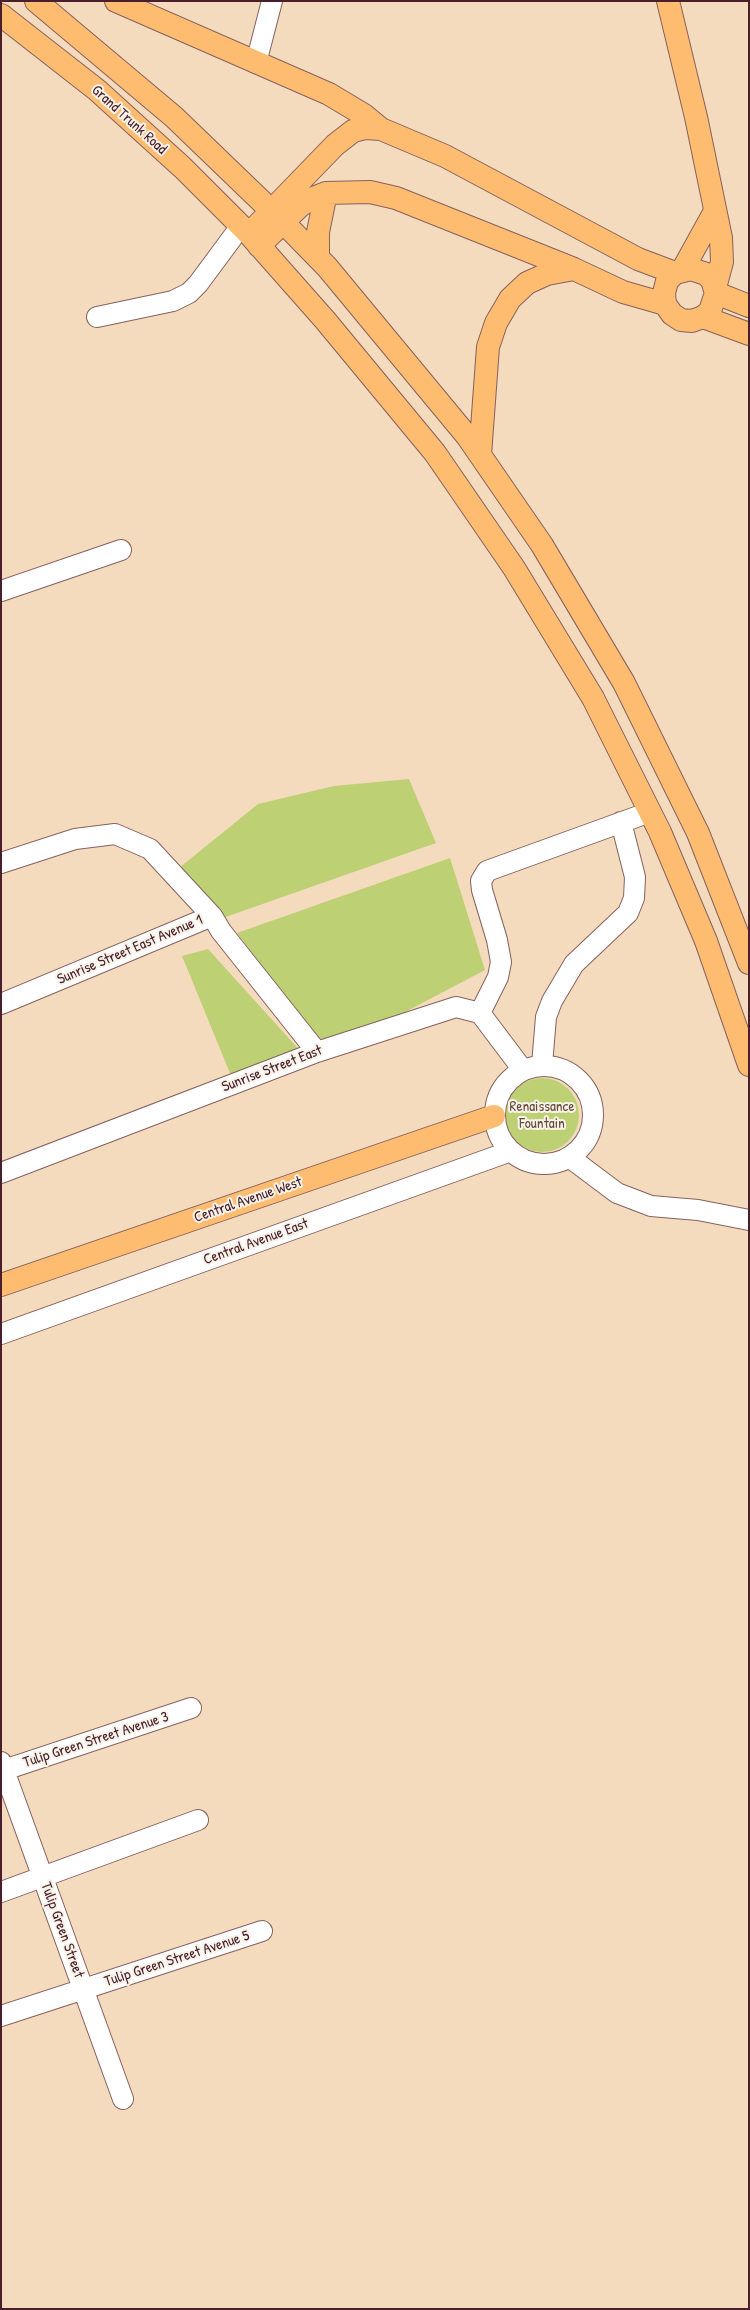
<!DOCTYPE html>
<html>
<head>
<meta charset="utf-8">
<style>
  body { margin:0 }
  #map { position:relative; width:750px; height:2310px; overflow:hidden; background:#f4dbbe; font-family:"Patrick Hand",sans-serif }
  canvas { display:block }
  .frame { position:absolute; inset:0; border:2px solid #4a1f2b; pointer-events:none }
</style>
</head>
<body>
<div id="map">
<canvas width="750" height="2310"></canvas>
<div class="frame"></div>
</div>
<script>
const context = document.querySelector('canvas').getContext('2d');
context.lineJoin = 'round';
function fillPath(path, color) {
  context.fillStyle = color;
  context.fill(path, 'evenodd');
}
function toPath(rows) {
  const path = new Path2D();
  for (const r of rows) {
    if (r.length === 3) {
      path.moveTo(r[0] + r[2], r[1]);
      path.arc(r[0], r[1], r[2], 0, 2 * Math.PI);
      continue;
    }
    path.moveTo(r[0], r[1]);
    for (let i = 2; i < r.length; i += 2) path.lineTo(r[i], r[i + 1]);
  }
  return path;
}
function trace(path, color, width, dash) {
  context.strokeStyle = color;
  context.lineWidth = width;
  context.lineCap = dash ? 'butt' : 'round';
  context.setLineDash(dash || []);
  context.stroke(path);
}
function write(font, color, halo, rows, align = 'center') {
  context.font = font + ' "Patrick Hand",sans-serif';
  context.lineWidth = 4;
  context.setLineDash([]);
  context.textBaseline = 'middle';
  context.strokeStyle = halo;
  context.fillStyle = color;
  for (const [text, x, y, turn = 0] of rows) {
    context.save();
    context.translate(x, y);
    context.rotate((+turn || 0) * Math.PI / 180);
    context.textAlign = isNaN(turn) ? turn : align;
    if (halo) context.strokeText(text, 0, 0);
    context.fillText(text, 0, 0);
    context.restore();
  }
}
fillPath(toPath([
  [409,779,436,843,200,926,179,868,258,804,334,786],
  [450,858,485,970,329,1052,237,933],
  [208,949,304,1055,234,1083,182,956],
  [542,1115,37]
]), '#bdd074');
const minor = toPath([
  [256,63,272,1],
  [97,317,173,301,189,293,198,284,241,226],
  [1,591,121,550],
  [1,863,75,839,115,834,150,849,212,916],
  [1,1004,212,916,221,931,317,1052],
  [480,1013,498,977,501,962,497,940,482,890,481,881,487,871,650,812],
  [542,1065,546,1017,552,1001,574,964,628,913,634,898,635,877,621,822],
  [544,1115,49],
  [569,1157,617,1193,651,1206,698,1210,749,1220],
  [1,1173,317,1052,456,1007,480,1013,523,1070],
  [1,1334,511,1151],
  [1,1762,123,2099],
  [1,1771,191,1708],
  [1,1892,198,1820],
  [1,2016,262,1931]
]);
const major = toPath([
  [716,293,749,306],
  [703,317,749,334],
  [1,1285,494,1116]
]);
const highway = toPath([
  [36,1,174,117,282,221,327,267,467,436,542,545,624,683,698,833,749,963],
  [116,1,329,94,364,115,381,129],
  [668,1,696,117,721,238,722,262,715,288],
  [1,15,97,90,183,168,249,234,325,320,435,453,514,568,593,698,660,832,706,941,749,1065],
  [249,234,335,145,353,131,365,128,381,129,445,156,638,259,675,273,691,269,706,274,712,280,716,293,710,311,703,317,692,321,681,320,672,314,665,304,664,293,667,281,675,273],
  [259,246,300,206,311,199,326,193,370,192,396,198,574,269,623,292,665,304],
  [318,257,318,232,326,193],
  [683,269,715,211],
  [480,455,488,347,496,323,510,299,527,283,547,274,574,269]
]);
trace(minor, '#86615e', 22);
trace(major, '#86615e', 24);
trace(highway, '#86615e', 24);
trace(minor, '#fff', 20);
trace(major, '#febc70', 22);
trace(highway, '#febc70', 22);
write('15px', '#4a1f2b', '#f7f3e8', [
  ["Grand Trunk Road",129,120,42],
  ["Sunrise Street East Avenue 1",130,950,-23],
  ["Sunrise Street East",272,1069,-21],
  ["Central Avenue West",248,1200,-19],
  ["Central Avenue East",256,1242,-20],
  ["Tulip Green Street Avenue 3",96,1740,-18],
  ["Tulip Green Street",62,1930,70],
  ["Tulip Green Street Avenue 5",177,1959,-18]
]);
write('15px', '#674b3d', '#f7f3e8', [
  ["Renaissance",542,1107],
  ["Fountain",542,1124]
]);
</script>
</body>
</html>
